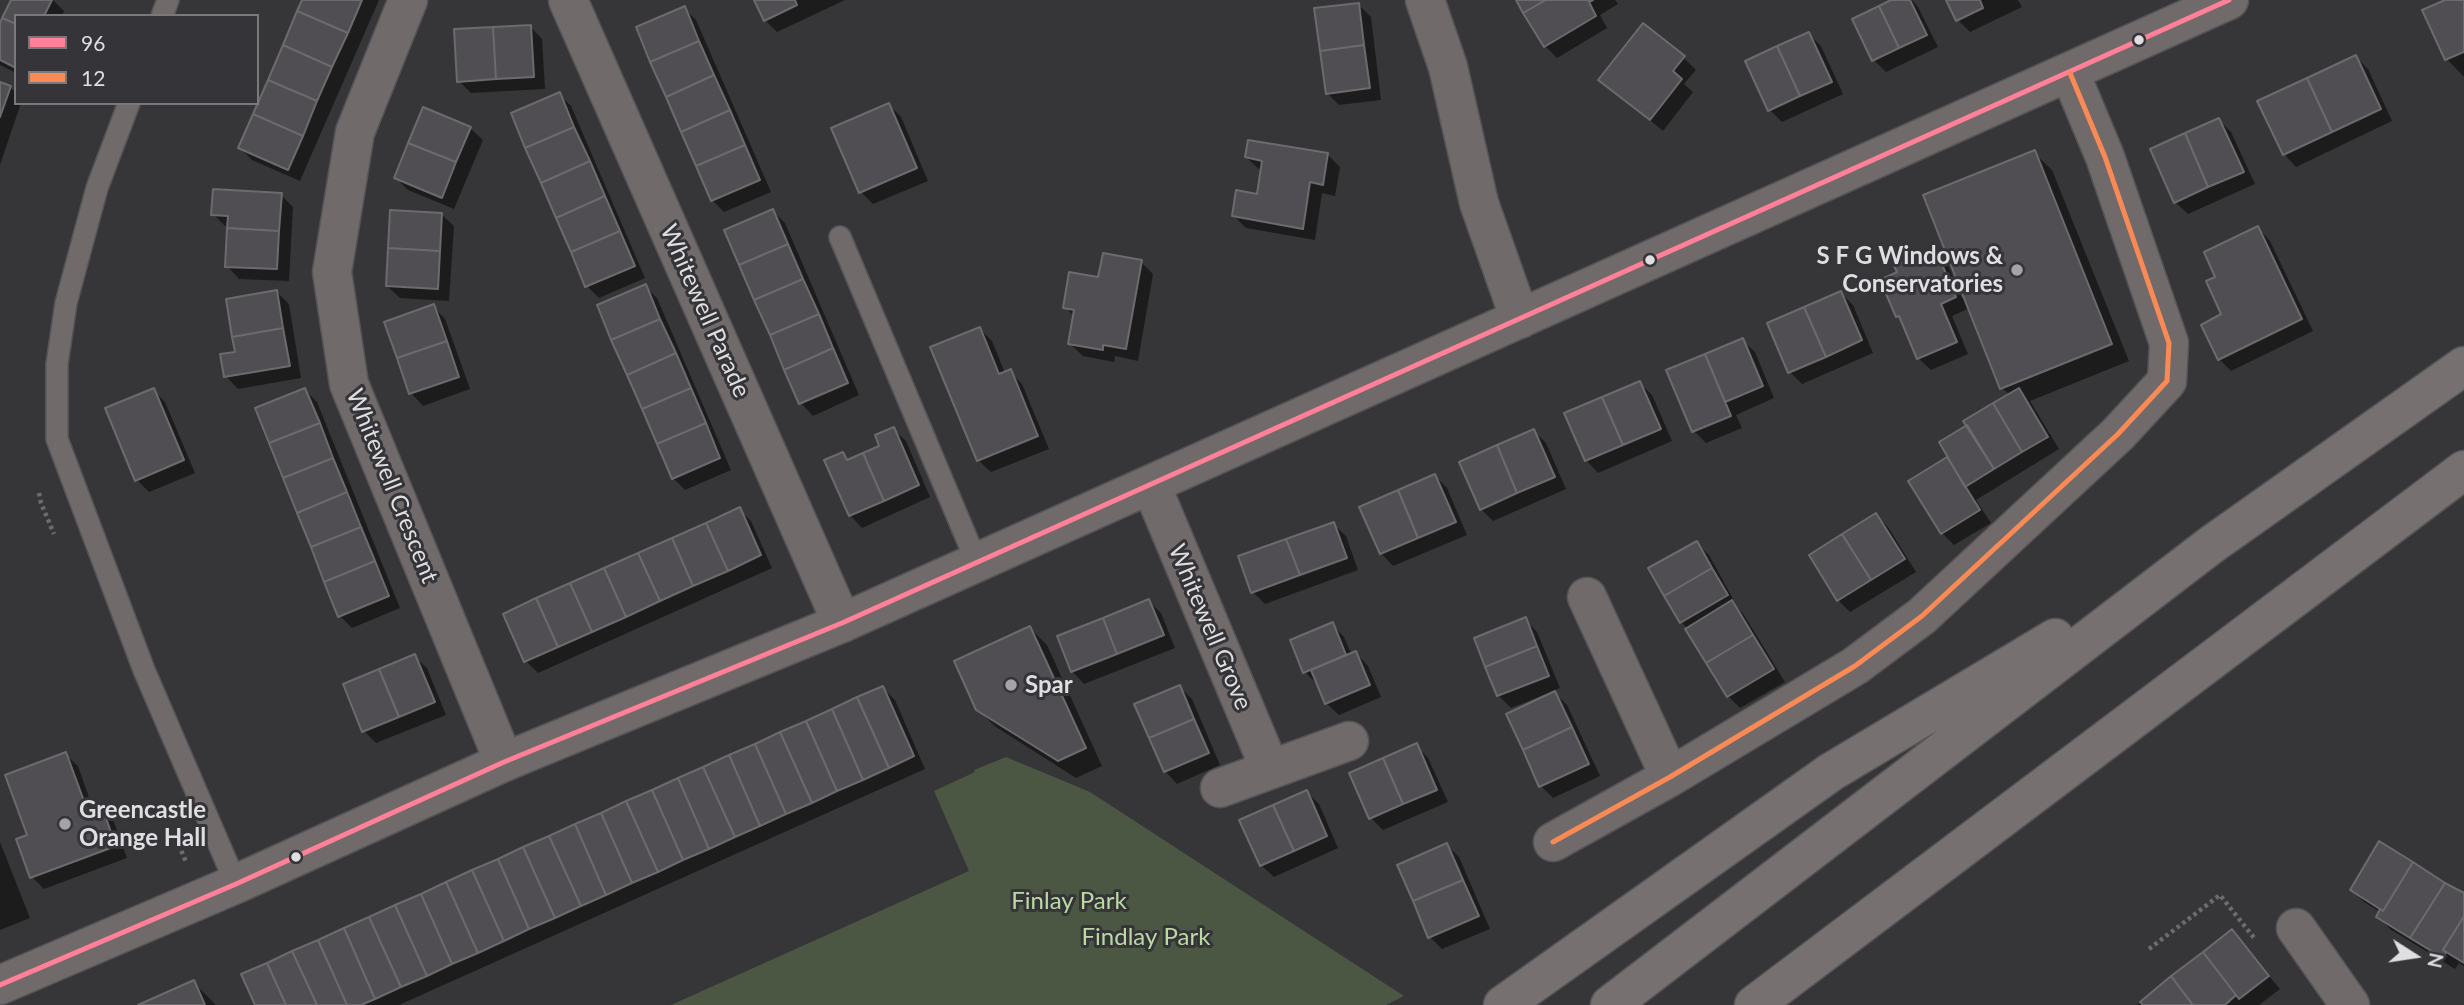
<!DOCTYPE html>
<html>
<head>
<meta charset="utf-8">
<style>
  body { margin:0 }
  #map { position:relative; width:2464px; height:1005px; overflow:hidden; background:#363537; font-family:Lato,sans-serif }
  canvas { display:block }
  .legend { position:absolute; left:14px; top:14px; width:245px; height:91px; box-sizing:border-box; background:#353438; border:2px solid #79787b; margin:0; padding:9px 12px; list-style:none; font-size:21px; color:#dfdee0 }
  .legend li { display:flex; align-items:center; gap:14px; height:35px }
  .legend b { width:35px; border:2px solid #79787b }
  .north { position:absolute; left:2380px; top:921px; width:70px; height:70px; -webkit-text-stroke:5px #353438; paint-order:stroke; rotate:102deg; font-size:19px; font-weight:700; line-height:28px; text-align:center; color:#dfdee0 }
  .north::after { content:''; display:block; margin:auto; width:24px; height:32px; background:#dfdee0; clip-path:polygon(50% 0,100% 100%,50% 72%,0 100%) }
</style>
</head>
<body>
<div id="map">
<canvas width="2464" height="1005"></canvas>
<ul class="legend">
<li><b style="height:9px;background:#ff8098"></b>96</li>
<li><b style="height:9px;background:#f98a56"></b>12</li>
</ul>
<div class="north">N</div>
</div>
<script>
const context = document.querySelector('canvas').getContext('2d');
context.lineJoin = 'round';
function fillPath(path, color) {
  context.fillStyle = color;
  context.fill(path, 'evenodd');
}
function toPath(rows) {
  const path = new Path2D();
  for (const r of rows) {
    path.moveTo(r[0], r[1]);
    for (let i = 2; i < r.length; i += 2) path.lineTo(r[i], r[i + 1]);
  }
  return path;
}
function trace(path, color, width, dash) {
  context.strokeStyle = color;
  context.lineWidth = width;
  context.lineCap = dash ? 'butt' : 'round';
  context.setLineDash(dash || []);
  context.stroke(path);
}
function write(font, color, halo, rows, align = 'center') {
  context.font = font + ' Lato,sans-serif';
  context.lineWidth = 6;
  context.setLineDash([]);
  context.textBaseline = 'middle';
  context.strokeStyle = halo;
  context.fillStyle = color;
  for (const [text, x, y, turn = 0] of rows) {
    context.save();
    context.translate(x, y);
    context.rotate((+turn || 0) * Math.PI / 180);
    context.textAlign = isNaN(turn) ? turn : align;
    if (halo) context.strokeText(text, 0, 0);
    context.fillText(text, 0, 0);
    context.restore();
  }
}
fillPath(toPath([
  [1006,757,1090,792,1404,996,1386,1005,671,1005,969,871,934,791,975,772,974,770]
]), '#4c5743');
fillPath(toPath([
  [13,0,53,0,64,11,62,16,16,16,16,73,0,65,0,28],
  [304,0,379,0,300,181,252,160,240,148],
  [756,0,845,0,777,32,765,20],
  [1518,0,1615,0,1618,4,1600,15,1607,28,1557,58,1545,46],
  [1895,0,1912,0,1918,7,1938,47,1886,72,1874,60],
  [1948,0,2018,0,2022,7,1970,32,1958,20],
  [2449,0,2464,0,2464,77,2447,59],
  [1358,4,1371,17,1381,100,1339,105,1327,93],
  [684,8,696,20,771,192,724,212,712,200],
  [530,26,542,39,545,89,471,93,459,81],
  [1809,34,1821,46,1843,94,1782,122,1770,110],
  [2356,57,2368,69,2392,121,2296,167,2284,154],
  [1684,58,1696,70,1684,84,1693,92,1663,131,1601,80],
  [0,84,10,87,16,93,16,103,21,103,0,165],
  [559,94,571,106,645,278,599,298,587,286,513,114],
  [889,105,901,117,928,181,873,204,861,192],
  [2219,120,2231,132,2255,184,2188,214,2175,202],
  [470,128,483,140,454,209,408,190,396,178],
  [2034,153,2052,170,2129,361,2030,401,2059,449,1976,500,1991,523,1954,545,1942,533,1911,481,1950,457,2010,395,2002,388,1970,308,1952,316,1968,354,1931,370,1918,358,1903,322,1897,316,1935,250,1947,263,1962,298,1965,297],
  [1328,155,1340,167,1335,196,1322,193,1315,240,1246,228,1234,216,1258,196,1263,170,1259,169,1246,157],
  [281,195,293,207,289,281,239,279,227,266,229,226,225,226,213,214],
  [773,211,785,223,859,395,813,416,801,403,727,231],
  [441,214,454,226,449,301,400,298,387,286],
  [2258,228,2270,241,2313,331,2231,371,2219,359,2224,315,2218,277],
  [1141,262,1153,274,1138,361,1115,356,1114,362,1083,356,1070,344,1075,317,1065,307,1100,279],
  [645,286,657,298,731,470,685,490,673,478],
  [277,292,289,304,301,378,238,389,226,376],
  [1841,293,1853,305,1873,353,1802,384,1790,372],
  [433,306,445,319,470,389,423,406,411,393],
  [980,329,992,341,1005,373,1010,372,1022,384,1049,449,991,472,978,460],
  [1742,340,1755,352,1774,398,1736,415,1742,428,1706,443,1694,431],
  [1640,383,1652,395,1672,441,1598,473,1586,460],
  [153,390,165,402,195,473,149,492,137,480],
  [305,390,317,402,400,608,352,628,340,616],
  [893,429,906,441,930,497,862,528,850,515,843,454,850,461,882,446],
  [1534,431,1546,443,1566,489,1493,521,1481,509],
  [1435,476,1447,488,1467,535,1393,566,1381,553],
  [739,509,751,521,772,568,538,673,526,661],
  [1876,515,1888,527,1916,572,1850,612,1838,600],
  [1333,524,1346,536,1358,570,1265,604,1253,592],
  [1696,543,1709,555,1738,608,1744,615,1785,682,1740,708,1728,696,1687,628,1681,622],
  [1149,601,1161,613,1175,648,1084,684,1072,671],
  [1525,619,1537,632,1560,688,1553,691,1567,705,1600,776,1553,798,1541,786,1546,694,1511,708,1498,695],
  [1332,624,1344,637,1352,655,1356,653,1368,666,1381,697,1339,715,1326,703,1317,684,1305,672],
  [1030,628,1047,645,1102,766,1076,778,996,727,977,709],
  [414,656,427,668,446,715,376,743,364,731],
  [1180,687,1192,699,1220,765,1177,784,1165,771],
  [883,688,895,700,925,769,399,1005,257,1005],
  [1416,745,1428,758,1448,802,1383,830,1371,818],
  [65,754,78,766,94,812,102,809,114,822,127,858,44,889,32,877,29,836],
  [1307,792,1319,804,1338,848,1274,877,1261,865],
  [0,842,30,918,0,930],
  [1447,845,1459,857,1490,929,1442,949,1430,937],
  [2352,890,2464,895,2464,966,2459,963,2455,969,2390,929,2378,916,2380,912,2364,902],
  [2231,932,2280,989,2259,1005,2137,1005],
  [193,982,216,1005,142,1005]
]), '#0007');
const building = toPath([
  [11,0,52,0,44,16,16,16,16,24,2,18,11,0],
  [302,0,362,0,348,33,297,11,302,0],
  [754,0,795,0,797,5,764,21,754,0],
  [1516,0,1546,0,1523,13,1516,0],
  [1546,0,1593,0,1589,2,1596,16,1544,47,1523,13,1546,0],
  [1891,0,1910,0,1927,35,1899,48,1879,6,1891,0],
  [1946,0,1980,0,1983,8,1956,21,1946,0],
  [2445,0,2464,0,2464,52,2445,60,2422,10,2445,0],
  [1359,3,1364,45,1320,51,1314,8,1359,3],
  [685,6,699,41,650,62,636,27,685,6],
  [1879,6,1899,48,1872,61,1852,19,1879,6],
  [297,11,348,33,332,67,283,45,297,11],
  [2,18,16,24,16,68,0,60,0,23,2,18],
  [1643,23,1685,56,1673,71,1682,79,1650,120,1598,80,1643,23],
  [531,25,534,77,496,79,493,27,531,25],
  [493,27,496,79,457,82,454,29,493,27],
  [1809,32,1832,82,1800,96,1777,46,1809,32],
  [699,41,714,75,666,97,650,62,699,41],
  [283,45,332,67,317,101,268,80,283,45],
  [1364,45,1370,88,1326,94,1320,51,1364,45],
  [1777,46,1800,96,1768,111,1745,61,1777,46],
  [2356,55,2381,109,2332,132,2307,78,2356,55],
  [714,75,730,110,681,132,666,97,714,75],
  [2307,78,2332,132,2283,155,2257,101,2307,78],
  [268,80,317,101,303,136,253,114,268,80],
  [0,82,11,86,0,117,0,82],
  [560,92,574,127,525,148,511,113,560,92],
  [889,103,917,168,859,193,831,128,889,103],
  [423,107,471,127,456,162,408,143,423,107],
  [730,110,745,145,696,166,681,132,730,110],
  [253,114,303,136,288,170,238,148,253,114],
  [2219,118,2244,172,2208,187,2185,133,2219,118],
  [574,127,590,161,541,183,525,148,574,127],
  [2185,133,2208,187,2174,203,2150,149,2185,133],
  [1248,140,1328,153,1323,185,1310,182,1303,229,1232,216,1236,190,1257,194,1262,161,1245,157,1248,140],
  [408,143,456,162,442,198,394,178,408,143],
  [745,145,760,180,711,201,696,166,745,145],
  [2035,150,2112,344,2000,389,1923,195,2035,150],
  [590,161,605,196,556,218,541,183,590,161],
  [213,189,282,193,279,231,227,228,228,216,211,215,213,189],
  [605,196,620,231,571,252,556,218,605,196],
  [773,209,788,244,739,265,724,230,773,209],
  [390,210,442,213,440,251,388,248,390,210],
  [2258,226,2302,319,2218,360,2201,325,2221,314,2206,281,2215,277,2204,252,2258,226],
  [227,228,279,231,277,269,225,267,227,228],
  [620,231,635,266,585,287,571,252,620,231],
  [788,244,803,279,754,300,739,265,788,244],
  [388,248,440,251,438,289,386,286,388,248],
  [1935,248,1956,297,1941,304,1957,342,1917,359,1899,316,1896,317,1880,280,1897,272,1894,266,1935,248],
  [1103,253,1142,260,1126,349,1103,345,1103,350,1068,344,1074,310,1063,308,1069,272,1098,277,1103,253],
  [803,279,819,314,770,335,754,300,803,279],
  [646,284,660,319,611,340,597,305,646,284],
  [277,290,283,328,232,337,226,299,277,290],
  [1841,291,1862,340,1826,357,1804,307,1841,291],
  [434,304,447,341,397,358,384,322,434,304],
  [1804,307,1826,357,1788,373,1767,323,1804,307],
  [819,314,833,348,784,370,770,335,819,314],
  [660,319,676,353,627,375,611,340,660,319],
  [980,327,999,374,1011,369,1038,436,977,461,930,347,980,327],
  [283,328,290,366,224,377,220,354,235,352,232,337,283,328],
  [1743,338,1763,386,1725,402,1705,354,1743,338],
  [447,341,459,377,409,394,397,358,447,341],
  [833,348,848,383,799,404,784,370,833,348],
  [676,353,691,388,642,409,627,375,676,353],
  [1705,354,1731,416,1692,432,1666,370,1705,354],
  [1640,381,1661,429,1623,445,1602,397,1640,381],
  [154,388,184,460,135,481,105,408,154,388],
  [305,388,320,423,269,443,255,408,305,388],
  [691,388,706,423,657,444,642,409,691,388],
  [2019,388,2048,437,2022,452,1993,403,2019,388],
  [1602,397,1623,445,1585,461,1564,413,1602,397],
  [1993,403,2022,452,1994,469,1963,421,1993,403],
  [320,423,333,458,283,478,269,443,320,423],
  [706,423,720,458,672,479,657,444,706,423],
  [1967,425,1994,469,1965,487,1939,442,1967,425],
  [894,427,919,485,884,501,863,453,879,446,875,435,894,427],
  [1534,429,1555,477,1517,493,1497,445,1534,429],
  [1497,445,1517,493,1480,510,1459,462,1497,445],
  [843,452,847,460,863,453,884,501,849,516,824,460,843,452],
  [1947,457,1980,510,1941,534,1908,481,1947,457],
  [333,458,347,492,297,513,283,478,333,458],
  [1435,474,1456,522,1418,538,1398,490,1435,474],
  [1398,490,1418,538,1380,554,1359,507,1398,490],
  [347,492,361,527,311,547,297,513,347,492],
  [740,507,761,555,728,571,706,523,740,507],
  [1876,513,1905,559,1871,580,1842,534,1876,513],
  [1334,522,1347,558,1300,575,1286,539,1334,522],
  [706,523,728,571,693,586,672,538,706,523],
  [361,527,375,561,324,582,311,547,361,527],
  [1842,534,1871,580,1837,601,1809,555,1842,534],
  [672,538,693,586,660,601,638,553,672,538],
  [1286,539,1300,575,1251,593,1238,556,1286,539],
  [1697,541,1712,568,1664,596,1648,568,1697,541],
  [638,553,660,601,626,617,604,568,638,553],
  [375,561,389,596,338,617,324,582,375,561],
  [604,568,626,617,592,632,570,583,604,568],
  [1712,568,1728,595,1680,623,1664,596,1712,568],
  [570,583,592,632,558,647,536,598,570,583],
  [536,598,558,647,524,662,503,614,536,598],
  [1149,599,1164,635,1117,654,1103,618,1149,599],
  [1732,600,1753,635,1706,663,1685,629,1732,600],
  [1526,617,1537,646,1485,667,1474,638,1526,617],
  [1103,618,1117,654,1071,672,1057,636,1103,618],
  [1333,622,1346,655,1303,673,1290,640,1333,622],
  [1030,626,1086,748,1058,761,976,710,954,661,1030,626],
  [1753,635,1774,669,1727,697,1706,663,1753,635],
  [1537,646,1549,676,1497,696,1485,667,1537,646],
  [1356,651,1370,685,1325,704,1311,670,1356,651],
  [415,654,435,702,399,717,379,669,415,654],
  [379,669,399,717,362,732,343,684,379,669],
  [1180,685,1194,719,1149,738,1134,704,1180,685],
  [883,686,914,756,889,768,857,697,883,686],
  [1555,691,1572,727,1523,750,1506,714,1555,691],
  [857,697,889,768,863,780,832,709,857,697],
  [832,709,863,780,837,791,806,721,832,709],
  [1194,719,1209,753,1164,772,1149,738,1194,719],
  [806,721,837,791,812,803,780,732,806,721],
  [1572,727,1589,764,1539,787,1523,750,1572,727],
  [780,732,812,803,786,814,755,744,780,732],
  [1417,743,1437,790,1403,804,1383,758,1417,743],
  [755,744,786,814,760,826,729,755,755,744],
  [66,752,88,812,102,807,116,846,30,878,16,839,27,835,5,775,66,752],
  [729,755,760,826,735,837,703,767,729,755],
  [1383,758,1403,804,1369,819,1349,773,1383,758],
  [703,767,735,837,709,849,678,778,703,767],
  [678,778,709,849,683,860,652,790,678,778],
  [652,790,683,860,658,872,626,801,652,790],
  [1307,790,1327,836,1294,851,1273,805,1307,790],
  [626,801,658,872,632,883,601,813,626,801],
  [1273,805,1294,851,1260,866,1239,820,1273,805],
  [601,813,632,883,606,895,575,824,601,813],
  [575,824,606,895,581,906,549,836,575,824],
  [549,836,581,906,555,918,523,847,549,836],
  [2379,841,2413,862,2383,911,2350,890,2379,841],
  [1447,843,1463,880,1413,901,1397,865,1447,843],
  [523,847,555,918,529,929,498,859,523,847],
  [498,859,529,929,504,941,472,870,498,859],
  [2413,862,2445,883,2410,938,2376,917,2380,909,2383,911,2413,862],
  [472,870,504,941,478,953,446,882,472,870],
  [1463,880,1479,916,1428,938,1413,901,1463,880],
  [446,882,478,953,452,964,421,894,446,882],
  [2445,883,2464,893,2464,916,2443,950,2446,952,2443,958,2410,938,2445,883],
  [421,894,452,964,427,976,395,905,421,894],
  [395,905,427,976,401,987,369,917,395,905],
  [2464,916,2464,963,2443,950,2464,916],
  [369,917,401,987,375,999,344,928,369,917],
  [344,928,375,999,361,1005,347,1005,318,940,344,928],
  [2232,929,2269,976,2239,999,2203,952,2232,929],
  [318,940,347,1005,317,1005,292,951,318,940],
  [292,951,317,1005,286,1005,267,963,292,951],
  [2203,952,2236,995,2225,1005,2193,1005,2171,976,2203,952],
  [267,963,286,1005,255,1005,241,974,267,963],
  [2171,976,2193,1005,2143,1005,2140,1002,2171,976],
  [194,980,205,1005,138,1005,194,980]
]);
fillPath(building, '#504e53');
trace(building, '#6b6a6c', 2);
const service = toPath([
  [162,16,168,0],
  [129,103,97,188,66,303,57,364,57,439,144,670,236,884],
  [840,237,977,563]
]);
const minor = toPath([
  [408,0,355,132,332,272,349,384,504,762],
  [568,0,842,623],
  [1425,0,1448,67,1479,203,1520,319],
  [1151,485,1270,769],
  [1587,597,1670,777],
  [1220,788,1349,741],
  [1553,842,1670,777,1855,666,1922,616,2118,434,2167,381,2169,343,2105,157,2070,73],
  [2296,928,2350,1005]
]);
const tertiary = toPath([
  [0,985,236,884,504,762,842,623,2229,0]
]);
const motorway = toPath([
  [1503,1005,1831,772,2055,638],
  [1610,1005,2211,545,2464,366],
  [1754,1005,2464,470]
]);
trace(service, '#545355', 24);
trace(minor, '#545355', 41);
trace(tertiary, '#545355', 41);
trace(motorway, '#545355', 41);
trace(toPath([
  [39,493,41,503,54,534],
  [176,838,186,862],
  [2149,949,2220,895,2255,939]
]), '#6d6b6c', 4.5, [3.5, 3.5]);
trace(service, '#706a6a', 21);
trace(minor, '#706a6a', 38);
trace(tertiary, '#706a6a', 38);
trace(motorway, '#777070', 38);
trace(toPath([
  [0,985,236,884,504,762,842,623,2229,0]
]), '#ff8098', 5);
trace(toPath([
  [1553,842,1670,777,1855,666,1922,616,2118,434,2167,381,2169,343,2105,157,2070,73]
]), '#f98a56', 5);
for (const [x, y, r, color] of [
  [2139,40,6,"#dfdee0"],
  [1650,260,6,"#dfdee0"],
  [2017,270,7,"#a4a3a5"],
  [1011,685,7,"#a4a3a5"],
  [65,824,7,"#a4a3a5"],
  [296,857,6,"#dfdee0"]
]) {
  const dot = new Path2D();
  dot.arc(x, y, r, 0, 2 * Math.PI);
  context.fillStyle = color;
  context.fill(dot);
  trace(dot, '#353438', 2.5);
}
write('bold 24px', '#dfdee0', '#353438', [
  ["S F G Windows &",2003,256,"right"],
  ["Conservatories",2003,284,"right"],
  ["Spar",1025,685],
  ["Greencastle",79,810],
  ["Orange Hall",79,838]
], 'left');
write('24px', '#dfdee0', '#353438', [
  ["Whitewell Parade",705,311,66],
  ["Whitewell Crescent",392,486,68],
  ["Whitewell Grove",1210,627,67]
]);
write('24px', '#bbdaa2', '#353438', [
  ["Finlay Park",1069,901],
  ["Findlay Park",1146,937]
]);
</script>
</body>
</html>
